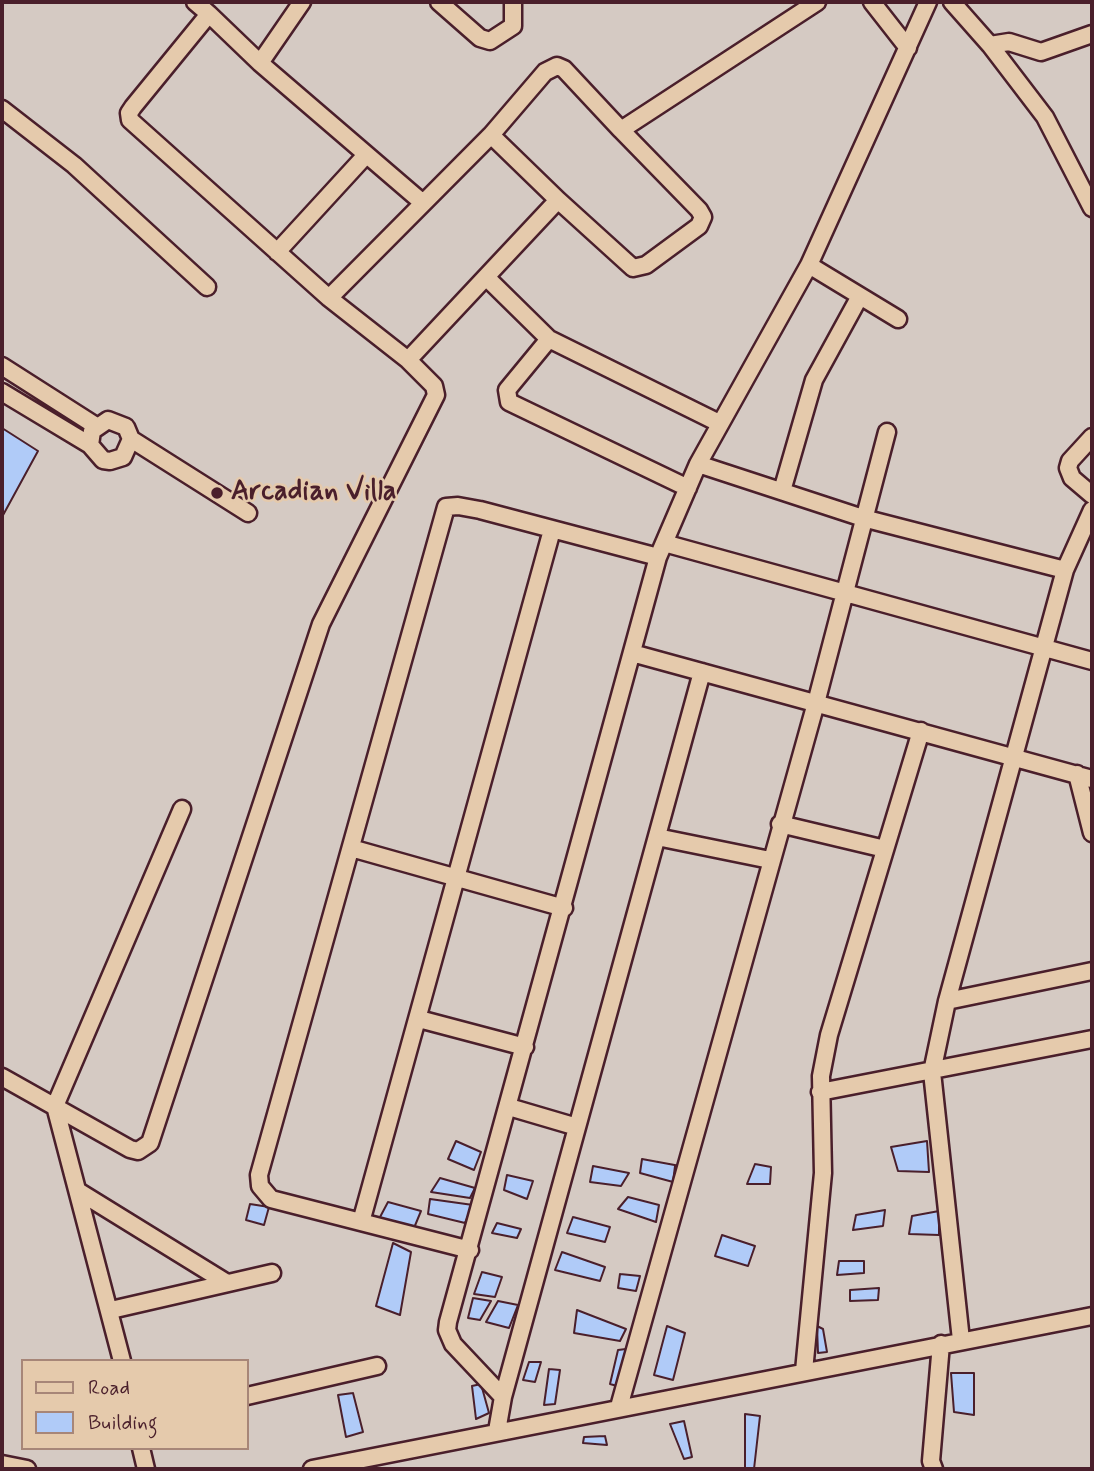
<!DOCTYPE html>
<html>
<head>
<meta charset="utf-8">
<style>
  body { margin:0 }
  #map { position:relative; width:1094px; height:1471px; overflow:hidden; background:#d5cac3; font-family:Mynerve,sans-serif }
  canvas { display:block }
  .frame { position:absolute; inset:0; border:4px solid #4a1f2b; pointer-events:none }
  .legend { position:absolute; left:21px; top:1359px; width:228px; height:91px; box-sizing:border-box; background:#e5caac; border:2px solid #a78678; margin:0; padding:9px 12px; list-style:none; font-size:21px; color:#4a1f2b }
  .legend li { display:flex; align-items:center; gap:14px; height:35px }
  .legend b { width:35px; border:2px solid #a78678 }
</style>
</head>
<body>
<div id="map">
<canvas width="1094" height="1471"></canvas>
<div class="frame"></div>
<ul class="legend">
<li><b style="height:9px;background:#e5caac"></b>Road</li>
<li><b style="height:19px;background:#b0cbf8"></b>Building</li>
</ul>
</div>
<script>
const context = document.querySelector('canvas').getContext('2d');
context.lineJoin = 'round';
function fillPath(path, color) {
  context.fillStyle = color;
  context.fill(path, 'evenodd');
}
function toPath(rows) {
  const path = new Path2D();
  for (const r of rows) {
    path.moveTo(r[0], r[1]);
    for (let i = 2; i < r.length; i += 2) path.lineTo(r[i], r[i + 1]);
  }
  return path;
}
function trace(path, color, width, dash) {
  context.strokeStyle = color;
  context.lineWidth = width;
  context.lineCap = dash ? 'butt' : 'round';
  context.setLineDash(dash || []);
  context.stroke(path);
}
function write(font, color, halo, rows, align = 'center') {
  context.font = font + ' Mynerve,sans-serif';
  context.lineWidth = 5;
  context.setLineDash([]);
  context.textBaseline = 'middle';
  context.strokeStyle = halo;
  context.fillStyle = color;
  for (const [text, x, y, turn = 0] of rows) {
    context.save();
    context.translate(x, y);
    context.rotate((+turn || 0) * Math.PI / 180);
    context.textAlign = isNaN(turn) ? turn : align;
    if (halo) context.strokeText(text, 0, 0);
    context.fillText(text, 0, 0);
    context.restore();
  }
}
const building = toPath([
  [2,428,38,451,2,517,2,428],
  [456,1141,481,1152,474,1170,448,1159,456,1141],
  [927,1141,929,1172,898,1171,891,1147,927,1141],
  [642,1159,680,1166,675,1166,673,1182,640,1173,642,1159],
  [755,1164,771,1167,770,1184,747,1184,755,1164],
  [593,1166,629,1173,621,1186,590,1182,593,1166],
  [507,1175,533,1181,527,1199,504,1190,507,1175],
  [440,1178,475,1188,470,1198,431,1192,440,1178],
  [628,1197,659,1205,656,1222,618,1209,628,1197],
  [430,1199,473,1205,465,1223,428,1214,430,1199],
  [388,1202,421,1211,414,1228,379,1219,388,1202],
  [250,1204,269,1207,264,1225,246,1220,250,1204],
  [885,1210,883,1226,853,1230,856,1215,885,1210],
  [939,1211,939,1235,909,1234,912,1216,939,1211],
  [573,1217,610,1227,605,1242,567,1233,573,1217],
  [497,1223,521,1229,517,1238,492,1233,497,1223],
  [722,1235,755,1246,748,1266,715,1256,722,1235],
  [393,1243,411,1252,400,1315,376,1306,393,1243],
  [562,1252,605,1267,600,1281,555,1270,562,1252],
  [839,1261,864,1261,864,1273,837,1275,839,1261],
  [482,1272,502,1277,495,1297,474,1294,482,1272],
  [620,1274,640,1276,636,1291,618,1288,620,1274],
  [879,1288,878,1300,850,1301,850,1290,879,1288],
  [473,1298,491,1301,480,1320,468,1318,473,1298],
  [498,1301,518,1305,509,1328,486,1322,498,1301],
  [577,1310,626,1329,620,1341,574,1333,577,1310],
  [667,1326,685,1333,673,1380,654,1375,667,1326],
  [817,1326,823,1329,827,1352,818,1353,817,1326],
  [626,1349,617,1386,610,1384,618,1350,626,1349],
  [529,1362,541,1362,535,1382,523,1380,529,1362],
  [549,1369,560,1370,555,1404,544,1405,549,1369],
  [951,1373,974,1373,974,1415,954,1412,951,1373],
  [481,1384,489,1413,476,1419,472,1386,481,1384],
  [353,1393,363,1432,346,1437,338,1395,353,1393],
  [745,1414,760,1416,754,1469,745,1469,745,1414],
  [684,1421,692,1457,684,1459,670,1424,684,1421],
  [605,1436,607,1445,583,1443,584,1437,605,1436]
]);
fillPath(building, '#b0cbf8');
trace(building, '#4a1f2b', 2);
const minor = toPath([
  [439,2,480,38,490,41,513,26,513,2],
  [872,2,908,48],
  [952,2,990,45,1045,117,1092,208],
  [209,14,260,63,423,203],
  [990,45,1009,42,1041,52,1092,34],
  [260,63,302,2],
  [2,109,74,165,207,287],
  [491,135,545,72,557,66,564,69,621,130,817,2],
  [558,200,633,268,646,265,699,226,703,217,699,210,621,130],
  [277,252,366,155],
  [809,265,898,319],
  [486,277,549,339],
  [329,298,491,135,558,200,408,360],
  [2,366,96,426],
  [2,392,90,445,103,460,110,461,123,457,131,439,126,427,108,420,92,431,90,445],
  [1092,437,1070,461,1068,468,1072,478,1092,495],
  [131,439,248,513],
  [698,464,809,265,928,2],
  [688,488,509,402,507,390,549,339,719,423],
  [782,491,814,380,860,296],
  [664,543,1092,661],
  [1065,570,1092,510],
  [632,653,1092,779],
  [1077,774,1092,833],
  [780,824,885,849],
  [657,837,770,860],
  [351,848,564,908],
  [947,1001,1092,971],
  [419,1019,525,1047],
  [2,1077,130,1149,138,1151,150,1143,321,624,436,395,434,386,408,360,329,298,130,120,129,113,133,107,209,14,195,2],
  [820,1092,1092,1039],
  [509,1107,577,1127],
  [78,1191,227,1283],
  [361,1222,552,530],
  [470,1250,271,1199,260,1186,259,1175,446,507,458,506,480,510,658,557],
  [111,1310,272,1273],
  [122,1361,55,1106,182,809],
  [804,1371,823,1173,821,1076,829,1035,921,731],
  [247,1396,377,1366],
  [503,1397,453,1344,447,1330,448,1322,658,557,698,464,863,518,1065,570,947,1001,932,1072,961,1340],
  [619,1407,816,703,887,432],
  [497,1431,503,1397,702,672],
  [141,1448,146,1469],
  [2,1464,27,1469],
  [312,1469,1092,1316],
  [934,1469,931,1461,941,1344]
]);
trace(minor, '#4a1f2b', 21);
trace(minor, '#e5caac', 16);
for (const [x, y, r, color] of [
  [217,493,7,"#4a1f2b"]
]) {
  const dot = new Path2D();
  dot.arc(x, y, r, 0, 2 * Math.PI);
  context.fillStyle = color;
  context.fill(dot);
  trace(dot, '#e5caac', 2.5);
}
write('bold 28px', '#4a1f2b', '#e5caac', [
  ["Arcadian Villa",231,493]
], 'left');
</script>
</body>
</html>
